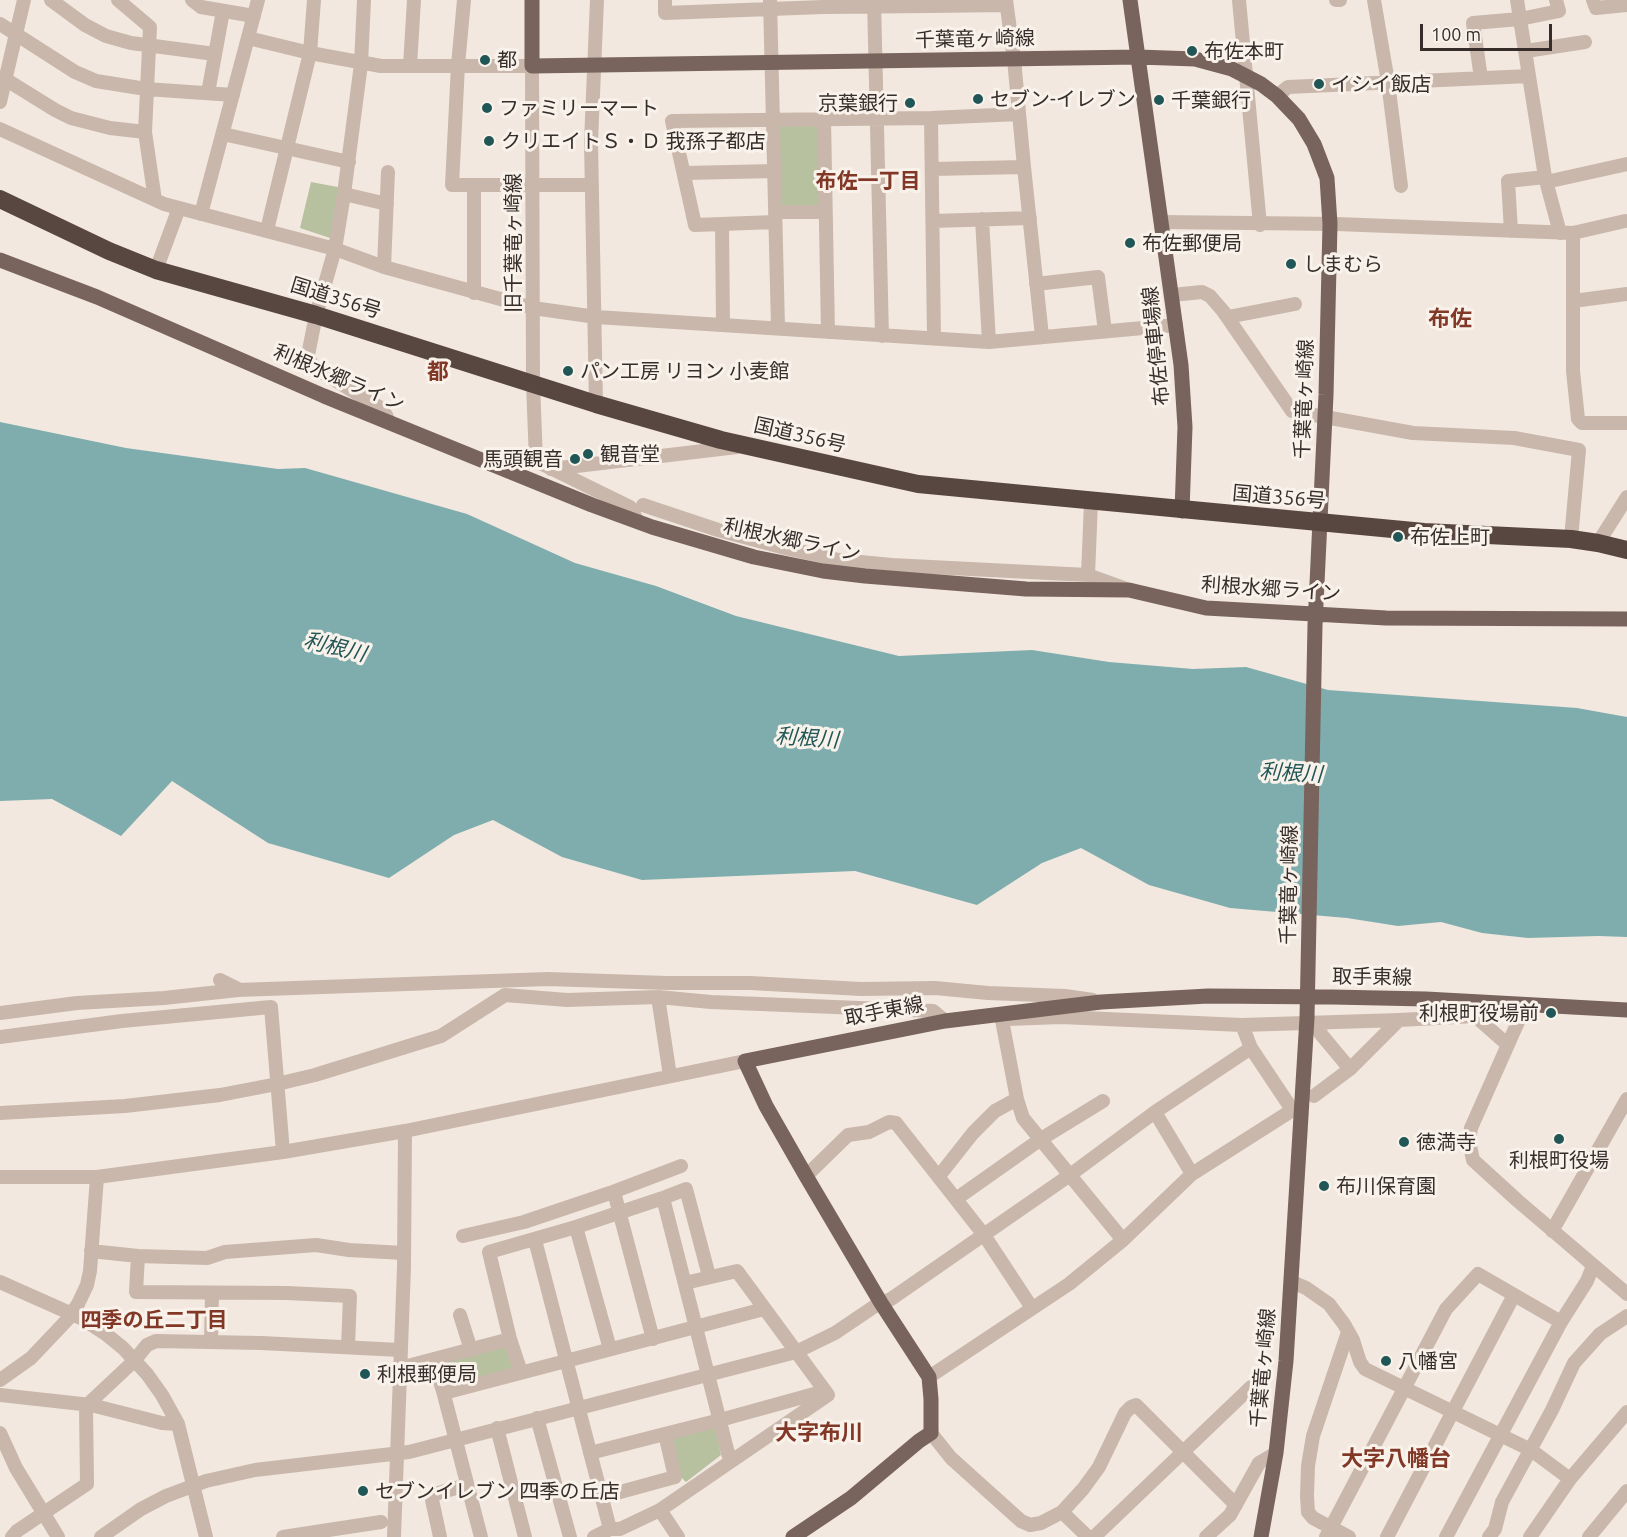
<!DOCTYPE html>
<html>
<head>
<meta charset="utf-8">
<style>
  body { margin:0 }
  #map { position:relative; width:1627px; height:1537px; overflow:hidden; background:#f2e8df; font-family:Ubuntu,sans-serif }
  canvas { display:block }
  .scale { position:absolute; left:1420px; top:24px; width:132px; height:27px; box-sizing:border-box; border:3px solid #372d2a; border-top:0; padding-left:8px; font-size:18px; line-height:21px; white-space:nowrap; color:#372d2a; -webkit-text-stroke:4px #f9f2eb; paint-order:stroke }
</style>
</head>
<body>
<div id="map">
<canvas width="1627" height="1537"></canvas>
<div class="scale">100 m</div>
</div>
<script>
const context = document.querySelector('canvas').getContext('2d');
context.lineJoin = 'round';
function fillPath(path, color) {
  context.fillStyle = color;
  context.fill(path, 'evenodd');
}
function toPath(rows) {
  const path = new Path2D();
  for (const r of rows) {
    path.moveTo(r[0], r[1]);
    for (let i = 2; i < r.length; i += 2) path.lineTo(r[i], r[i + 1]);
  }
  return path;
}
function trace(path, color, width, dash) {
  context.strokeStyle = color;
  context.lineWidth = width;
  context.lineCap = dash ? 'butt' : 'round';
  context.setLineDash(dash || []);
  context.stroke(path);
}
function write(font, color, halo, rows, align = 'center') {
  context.font = font + ' Ubuntu,"Noto Sans JP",sans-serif';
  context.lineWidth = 6;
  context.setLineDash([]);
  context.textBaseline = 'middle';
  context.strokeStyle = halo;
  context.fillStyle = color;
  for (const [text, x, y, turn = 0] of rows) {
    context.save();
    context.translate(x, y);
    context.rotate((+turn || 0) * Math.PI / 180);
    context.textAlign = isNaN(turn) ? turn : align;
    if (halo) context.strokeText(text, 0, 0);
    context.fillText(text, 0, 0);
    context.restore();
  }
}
fillPath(toPath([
  [819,124,821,210,779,210,778,128,781,125],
  [311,182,343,188,333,239,300,228],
  [509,1342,518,1371,443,1391,438,1360],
  [715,1426,721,1455,686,1482,680,1476,670,1438]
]), '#b7c09f');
fillPath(toPath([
  [0,422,126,448,278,469,305,468,467,514,575,563,656,586,736,616,899,656,1032,650,1109,662,1193,669,1246,667,1328,690,1577,708,1627,717,1627,937,1598,936,1528,938,1482,933,1441,922,1398,926,1347,918,1230,908,1149,885,1081,848,1042,863,977,905,855,871,642,880,562,857,493,820,454,835,389,878,268,843,172,781,121,836,52,799,0,801]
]), '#7fadad');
trace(toPath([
  [51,0,85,25,106,36,131,43,215,54],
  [118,0,150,27,145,132,155,200],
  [192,0,201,7,254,16],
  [364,0,361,64,344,194,335,249,316,315,308,355,312,366,379,407,386,415,389,423],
  [464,0,458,65,452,185,592,185],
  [665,0,665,13,823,7,929,6],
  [770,0,778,327],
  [874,0,882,336],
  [929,0,929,6,1006,5],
  [1006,0,1014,59,1024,167,1042,336],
  [1239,0,1260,225],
  [1336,0,1340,0],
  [1374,0,1388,82,1401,186],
  [1517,0,1545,177,1560,233],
  [1593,0,1596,8,1627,5],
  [0,24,75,72,96,81,146,89,233,95],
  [248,38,310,53,381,66,532,66,533,383,536,461],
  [1526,51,1585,42],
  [410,66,414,0],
  [1481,78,1473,23,1520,19,1559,11,1556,0],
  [5,79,55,110,71,118,110,128,145,132],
  [208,93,223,11],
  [1277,96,1288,87,1529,76],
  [0,102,24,0],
  [931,118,934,338],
  [824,119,828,332],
  [0,129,164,204,335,249,384,267,533,308,596,317,989,342,1176,325],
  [223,134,349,162],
  [932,169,1024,167],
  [685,173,775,171],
  [1546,182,1627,164],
  [344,194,387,204],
  [775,212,825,212],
  [201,214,258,0],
  [982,219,989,342],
  [933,221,1030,218],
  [775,222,695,225,672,121,931,118,1019,114],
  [1162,222,1336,224,1573,233,1625,221],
  [722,224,723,324],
  [267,230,310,53,314,0],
  [1511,231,1508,181,1545,177],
  [1573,233,1573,371,1578,419,1582,423,1627,423],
  [384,267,388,172],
  [156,270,179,208],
  [1036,284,1098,277,1105,331],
  [474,293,474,186],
  [1172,295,1202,292,1210,296,1223,311,1292,411,1413,433,1514,438,1579,450,1571,539],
  [1573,301,1627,294],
  [1228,317,1295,304],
  [596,404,591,142,597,0],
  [492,465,536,461,630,507,638,522],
  [551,469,737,447],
  [643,505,718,530,785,548,839,560,892,565,1088,575,1124,588],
  [1598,543,1627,497],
  [1088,575,1091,502],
  [220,980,240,990],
  [658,997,670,1076],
  [1526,1004,1471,1128,1469,1141,1473,1160,1518,1201,1627,1294],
  [0,1013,77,1003,164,998,238,990,548,979,667,983,750,983,861,989,935,988,988,993,1065,996,1093,1000],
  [1001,1015,1017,1099,1023,1118,1123,1240],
  [1008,1019,1061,1017,1242,1025,1399,1020,1475,1016,1508,1045],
  [1321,1023,1320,1033,1350,1069],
  [0,1037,122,1021,271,1007,283,1152],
  [1314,1096,1350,1069,1399,1020],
  [1155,1112,1192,1174],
  [0,1113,125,1106,220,1095,277,1084,315,1075,441,1036,505,995,567,1000,658,997,711,1002,933,1011,945,1021],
  [806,1176,848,1135,869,1132,889,1122,896,1123,984,1235,1032,1308],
  [939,1176,973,1133,995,1111,1017,1099],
  [0,1177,97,1177,283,1152,405,1131,745,1061],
  [614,1192,653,1339],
  [663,1198,686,1189,709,1276],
  [956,1199,1041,1139,1103,1101],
  [576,1227,610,1349],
  [1552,1231,1627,1099],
  [463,1236,524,1222,610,1193,681,1166],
  [535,1240,610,1529],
  [91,1251,138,1256,136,1292,287,1293,350,1296,348,1347],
  [138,1256,207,1258,225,1252,316,1245,349,1250,404,1253],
  [0,1282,81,1318,107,1335,123,1348,147,1374,162,1395,178,1424,206,1537],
  [1292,1282,1306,1288,1329,1304,1344,1324,1353,1340,1360,1362,1365,1369,1531,1450,1570,1479],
  [460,1315,471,1350],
  [1348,1332,1313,1436,1308,1466,1307,1496,1308,1512,1313,1518,1349,1537],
  [510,1339,521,1372],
  [211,1342,212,1294],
  [433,1360,443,1391,481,1537],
  [400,1368,510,1339,489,1252,576,1227,663,1198,730,1461],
  [929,1377,1069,1284,1123,1240,1192,1174,1291,1111,1291,1108,1251,1048,1242,1025],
  [0,1380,31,1358,68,1319,78,1304,87,1285,90,1271,97,1177],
  [444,1393,764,1309],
  [0,1395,91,1405,162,1423,178,1424],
  [86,1406,134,1361,147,1345,156,1341,261,1343,400,1350],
  [537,1418,570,1537],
  [497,1428,525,1537],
  [0,1433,16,1468,58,1537],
  [931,1433,951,1458,1021,1521,1030,1525,1041,1523,1062,1512,1083,1489,1099,1467,1125,1413,1131,1407,1136,1405,1236,1505],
  [590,1453,720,1420,825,1391],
  [602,1497,675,1477,665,1434],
  [660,1510,678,1537],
  [1062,1512,1088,1537],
  [12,1537,17,1531,87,1484,86,1406],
  [101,1537,141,1509,166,1496,206,1481,255,1470,409,1452,796,1352,835,1333,875,1306,891,1299,1070,1175,1155,1112,1251,1048],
  [283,1537,381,1522],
  [394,1537,404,1267,405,1131],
  [440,1537,431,1495,467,1485],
  [594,1537,610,1529,620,1529,660,1510,828,1395,737,1271,685,1283],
  [1094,1537,1251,1387],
  [1206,1537,1230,1515,1259,1463,1276,1453],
  [1326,1537,1446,1309,1478,1274,1561,1322],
  [1387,1537,1514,1295],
  [1446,1537,1561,1322,1587,1281,1593,1266],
  [1489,1537,1495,1529,1502,1502,1552,1410,1574,1363,1600,1334,1627,1316],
  [1530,1537,1570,1479,1627,1412],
  [1589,1537,1627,1491]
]), '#c9b7ab', 14);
trace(toPath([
  [532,0,532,66,1138,57,1195,59,1232,69,1261,84,1277,96,1299,119,1314,144,1327,178,1330,224,1326,395,1315,625,1307,1018,1286,1361,1276,1453,1261,1537],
  [1130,0,1181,365,1185,427,1182,511],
  [0,260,97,297,324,396,592,505,652,527,754,557,823,571,865,576,1026,589,1129,590,1206,608,1386,618,1627,619],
  [793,1537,851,1498,919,1441,931,1433,931,1399,929,1377,881,1303,806,1176,766,1106,745,1061,945,1021,1101,1002,1208,996,1332,997,1426,999,1627,1010]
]), '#78645c', 15);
trace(toPath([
  [0,199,109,251,156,270,316,315,596,404,721,440,918,484,1424,532,1571,539,1598,543,1627,550]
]), '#584741', 18);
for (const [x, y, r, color] of [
  [1192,51,6,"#215657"],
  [485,60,6,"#215657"],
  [1319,84,6,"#215657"],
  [978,99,6,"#215657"],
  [1159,100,6,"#215657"],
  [910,103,6,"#215657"],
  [487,108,6,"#215657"],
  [489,141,6,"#215657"],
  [1130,243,6,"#215657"],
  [1291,264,6,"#215657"],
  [568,371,6,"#215657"],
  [588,454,6,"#215657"],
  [575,459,6,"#215657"],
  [1398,537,6,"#215657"],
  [1551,1013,6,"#215657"],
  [1559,1139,6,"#215657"],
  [1404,1142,6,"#215657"],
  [1324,1186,6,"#215657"],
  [1386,1361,6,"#215657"],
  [365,1374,6,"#215657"],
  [363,1491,6,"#215657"]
]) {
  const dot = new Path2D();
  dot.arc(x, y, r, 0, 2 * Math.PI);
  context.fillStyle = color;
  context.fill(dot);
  trace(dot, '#f9f2eb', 2);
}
write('20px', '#372d2a', '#f9f2eb', [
  ["千葉竜ヶ崎線",975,39,-1],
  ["旧千葉竜ヶ崎線",513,243,-90],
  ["国道356号",336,298,17],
  ["布佐停車場線",1156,346,-96],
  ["利根水郷ライン",339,378,23],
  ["千葉竜ヶ崎線",1304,399,-88],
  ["国道356号",800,435,13],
  ["国道356号",1279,497,5],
  ["利根水郷ライン",792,540,12],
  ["利根水郷ライン",1271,589,4],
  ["千葉竜ヶ崎線",1289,885,-89],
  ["取手東線",1372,977,1],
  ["取手東線",884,1011,-11],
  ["千葉竜ヶ崎線",1263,1368,-85]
]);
write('20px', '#372d2a', '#f9f2eb', [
  ["布佐本町",1204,51],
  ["都",497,60],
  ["イシイ飯店",1331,84],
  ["セブン-イレブン",990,99],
  ["千葉銀行",1171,100],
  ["京葉銀行",898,103,"right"],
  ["ファミリーマート",499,108],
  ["クリエイトＳ・Ｄ 我孫子都店",501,141],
  ["布佐郵便局",1142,243],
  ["しまむら",1303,264],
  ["パン工房 リヨン 小麦館",580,371],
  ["観音堂",600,454],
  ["馬頭観音",563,459,"right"],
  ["布佐上町",1410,537],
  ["利根町役場前",1539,1013,"right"],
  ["徳満寺",1416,1142],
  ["利根町役場",1559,1160,"center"],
  ["布川保育園",1336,1186],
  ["八幡宮",1398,1361],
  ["利根郵便局",377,1374],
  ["セブンイレブン 四季の丘店",375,1491]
], 'left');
write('bold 21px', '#823827', '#f9f2eb', [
  ["布佐一丁目",868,181],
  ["四季の丘二丁目",154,1320]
]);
write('italic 21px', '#215657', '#f9f2eb', [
  ["利根川",335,647,14],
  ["利根川",807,738,4],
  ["利根川",1291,773,3]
]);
write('bold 22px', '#823827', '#f9f2eb', [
  ["布佐",1450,319],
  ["都",438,372],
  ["大字布川",819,1433],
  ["大字八幡台",1396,1459]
]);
</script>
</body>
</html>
